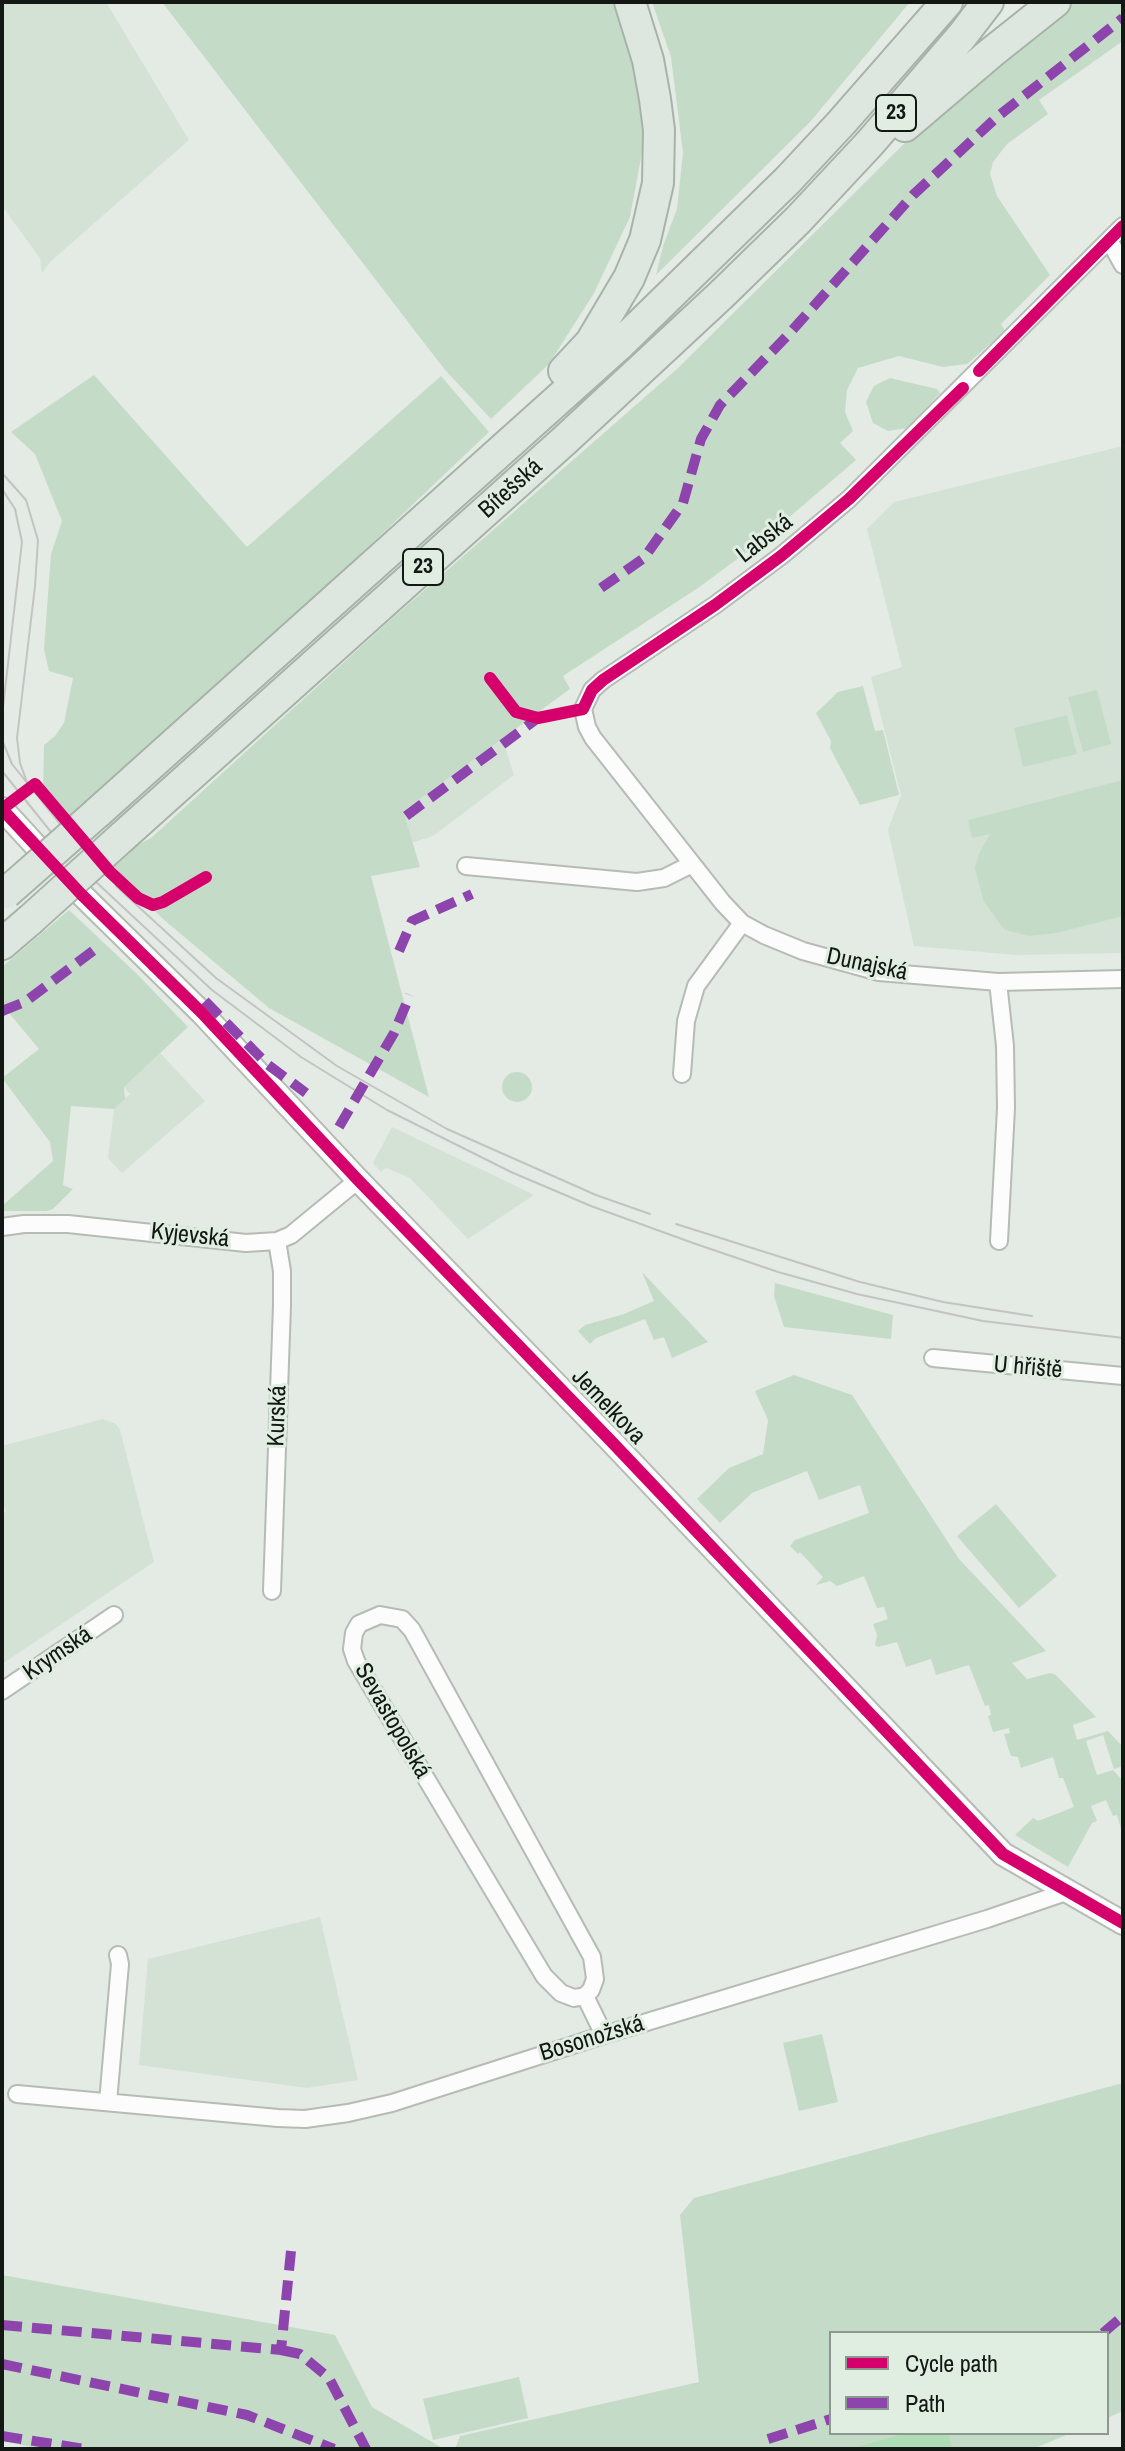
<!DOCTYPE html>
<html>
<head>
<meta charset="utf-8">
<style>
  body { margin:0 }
  #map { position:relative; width:1125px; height:2451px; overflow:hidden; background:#e4eae4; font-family:"Archivo Narrow",sans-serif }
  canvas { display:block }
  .frame { position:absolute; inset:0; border:4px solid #141814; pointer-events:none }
  .legend { position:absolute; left:829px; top:2331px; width:280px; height:104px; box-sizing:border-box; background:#e0eee2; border:2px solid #8e9890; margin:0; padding:10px 14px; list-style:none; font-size:24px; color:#141814 }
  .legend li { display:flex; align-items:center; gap:16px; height:40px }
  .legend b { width:40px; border:2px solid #8e9890 }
</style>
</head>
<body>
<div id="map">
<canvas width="1125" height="2451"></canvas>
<div class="frame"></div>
<ul class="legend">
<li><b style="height:10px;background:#d6006c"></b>Cycle path</li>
<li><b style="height:10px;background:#8e44ad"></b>Path</li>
</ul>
</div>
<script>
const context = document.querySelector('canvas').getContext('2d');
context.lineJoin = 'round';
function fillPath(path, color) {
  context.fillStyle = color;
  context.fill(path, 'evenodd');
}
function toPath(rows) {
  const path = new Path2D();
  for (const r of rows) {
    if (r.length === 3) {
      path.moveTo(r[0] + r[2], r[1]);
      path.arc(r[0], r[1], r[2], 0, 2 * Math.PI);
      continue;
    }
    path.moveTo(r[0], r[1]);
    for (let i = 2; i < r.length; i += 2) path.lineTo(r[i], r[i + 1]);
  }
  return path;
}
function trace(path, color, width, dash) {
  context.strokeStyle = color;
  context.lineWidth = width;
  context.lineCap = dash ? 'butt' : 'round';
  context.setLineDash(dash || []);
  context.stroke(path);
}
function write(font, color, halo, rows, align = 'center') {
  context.font = font + ' "Archivo Narrow",sans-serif';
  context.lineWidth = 6;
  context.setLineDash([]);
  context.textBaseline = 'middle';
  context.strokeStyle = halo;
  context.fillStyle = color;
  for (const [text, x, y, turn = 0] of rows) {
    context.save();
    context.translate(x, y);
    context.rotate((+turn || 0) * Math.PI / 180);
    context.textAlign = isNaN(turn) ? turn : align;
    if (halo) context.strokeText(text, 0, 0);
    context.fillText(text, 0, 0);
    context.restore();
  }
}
fillPath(toPath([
  [2,2,106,2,189,140,50,262,42,273,40,258,2,206],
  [1123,446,1123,953,1016,955,914,946,888,830,901,795,871,677,902,667,867,529,894,502],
  [502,737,514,775,433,836,411,843,402,811],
  [160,1053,205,1101,122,1173,108,1158,114,1109,130,1094,124,1087],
  [392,1127,514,1185,534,1195,468,1239,410,1178,386,1168,381,1172,373,1163],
  [103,1419,116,1424,120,1430,154,1562,2,1664,2,1514,6,1512,2,1500,2,1446],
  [320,1917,358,2080,307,2088,139,2065,148,1959]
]), '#d4e2d6');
fillPath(toPath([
  [162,2,612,2,640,75,644,142,630,217,594,293,549,364,491,419,445,370],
  [652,2,910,2,810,122,656,275,663,246,677,209,683,153,671,57],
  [1071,2,1123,2,1123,41,1039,100,1048,114,1007,144,993,162,990,174,997,196,1050,275,1001,324,1005,331,967,364,943,367,899,356,858,368,847,390,845,412,853,431,840,443,856,460,759,543,698,588,563,676,570,689,403,811,420,867,371,876,429,1097,269,1008,163,919,111,867,133,847,151,838,387,623,678,368,927,121,1008,50],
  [94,375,247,547,441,376,489,432,342,572,67,818,43,791,44,745,55,736,64,723,73,678,49,671,44,649,51,554,62,521,35,454,11,432],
  [890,378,937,389,940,393,908,428,888,431,873,423,866,402,874,386],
  [863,686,875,731,883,730,899,795,860,805,830,748,831,741,816,713,838,692],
  [1097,690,1111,744,1083,752,1068,697],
  [1067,715,1077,754,1023,767,1014,728],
  [1123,780,1123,916,1056,933,1029,936,1005,930,984,902,975,868,979,854,990,834,972,838,968,820],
  [69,910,137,974,188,1027,124,1087,125,1099,114,1109,71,1106,63,1185,73,1189,53,1209,47,1211,2,1211,2,1206,53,1161,50,1142,2,1078,39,1049,9,1013,2,1018,2,967],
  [517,1087,15],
  [642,1272,708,1342,672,1358,664,1337,654,1340,645,1319,596,1338,590,1344,578,1331,585,1325,624,1314,654,1301],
  [775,1283,893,1315,891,1339,784,1327,774,1296],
  [794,1375,852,1395,959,1559,1046,1651,1012,1663,1027,1679,1050,1673,1056,1675,1096,1717,1073,1725,1077,1740,1108,1731,1123,1747,1123,1766,1114,1769,1103,1735,1086,1741,1097,1775,1113,1770,1123,1781,1123,1836,1117,1815,1113,1816,1106,1800,1091,1806,1097,1821,1092,1823,1068,1867,1015,1835,1033,1818,1038,1821,1074,1807,1063,1778,1059,1778,1053,1757,1021,1768,1018,1757,1011,1756,1008,1747,1004,1734,1010,1733,1009,1728,993,1732,988,1716,991,1715,989,1705,985,1706,969,1665,936,1675,931,1659,906,1667,897,1642,878,1647,875,1645,877,1635,873,1624,888,1619,884,1607,877,1608,864,1576,837,1586,830,1581,816,1585,823,1577,800,1552,798,1554,790,1546,795,1540,869,1513,860,1485,819,1500,807,1471,752,1493,720,1523,697,1499,729,1468,763,1454,768,1420,755,1391],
  [996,1504,1057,1576,1019,1608,957,1536],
  [822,2034,838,2102,799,2111,783,2043],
  [1123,2083,1123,2411,1107,2418,1107,2333,831,2333,831,2433,1071,2433,1033,2449,455,2449,460,2436,699,2382,680,2215,694,2198],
  [2,2275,335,2335,372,2407,444,2449,42,2449,2,2441],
  [519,2377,528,2418,433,2440,423,2399]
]), '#c4dcc7');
fillPath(toPath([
  [905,2433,948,2433,952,2449,850,2449]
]), '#afdeb6');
const street = toPath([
  [1123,226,849,499,781,556,715,605,603,680,592,690,583,709,587,727,593,738,723,903,742,923,764,935,803,951,879,972,998,982,1123,979],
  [1109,240,1123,265],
  [466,866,637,882,664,878,692,864],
  [998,982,1005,1046,1006,1108,999,1241],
  [682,1074,686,1021,696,986,742,923],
  [2,1227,24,1224,68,1224,246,1243,277,1241,291,1235,358,1180],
  [933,1358,1123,1376],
  [272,1591,282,1305,282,1271,277,1241],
  [380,1615,402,1619,412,1630,592,1957,595,1979,591,1990,585,1996,574,1998,561,1993,544,1976,356,1661,352,1649,354,1633,359,1624,380,1615],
  [2,1691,114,1615],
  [585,1996,604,2035],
  [17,2094,278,2118,305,2119,348,2113,392,2103,604,2035,987,1919,1066,1892],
  [108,2102,120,1964,118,1955]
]);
const secondary = toPath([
  [2,809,36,846],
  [81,894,202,1013,358,1180,610,1440,1003,1854,1123,1923]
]);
const highway = toPath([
  [905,126,992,52,1055,2],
  [564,371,591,342,629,278,645,240,658,183,659,130,655,99,648,60,630,2],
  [97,813,621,343,787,181,842,122,947,2],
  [122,837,565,440,721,295,798,220,870,143,962,36,988,2],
  [2,944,30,920]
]);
trace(street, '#b6bbb6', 20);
trace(secondary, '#b6bbb6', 26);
trace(highway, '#a7b3a9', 34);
trace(street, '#fbfcfb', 16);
trace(secondary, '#fbfcfb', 22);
trace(highway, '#dde7df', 30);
trace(toPath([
  [2,473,26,500,38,540,35,586,17,738,20,763,28,785],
  [2,489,15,509,22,542,2,716],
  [2,740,12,764,60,824],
  [2,771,51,832],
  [95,881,212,990,301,1057,387,1110,511,1172,591,1206,693,1243,778,1272,857,1294,983,1321,1123,1338],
  [116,886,216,978,337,1066,447,1129,596,1195,650,1214],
  [676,1224,860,1282,943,1302,1032,1316]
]), '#c2c4c2', 2);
const highwayBridge = toPath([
  [6,893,97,813],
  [30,920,122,837]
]);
trace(highwayBridge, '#a7b3a9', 34, []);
trace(highwayBridge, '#dde7df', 30);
trace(toPath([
  [601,588,644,558,683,503,701,439,720,405,788,335,913,195,997,117,1123,18],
  [406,816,538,718],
  [399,951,412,921,472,894],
  [205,1001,267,1064,306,1093],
  [2,1011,25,1002,94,950],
  [339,1127,394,1033,410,995],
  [2,2325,281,2350,291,2251],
  [1103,2333,1123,2316],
  [281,2350,300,2354,329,2378,366,2449],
  [2,2364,247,2415,334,2449],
  [2,2436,85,2449],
  [768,2439,831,2419]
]), '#8e44ad', 10, [20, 10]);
trace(toPath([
  [979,371,1123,226],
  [490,678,516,712,538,718,583,709,592,690,603,680,715,605,781,556,849,499,963,388],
  [2,809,81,894,202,1013,358,1180,610,1440,1003,1854,1123,1923],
  [2,809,35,784,110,872,138,898,153,905,163,902,206,877]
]), '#d6006c', 12);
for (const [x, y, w] of [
  [896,113,40],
  [423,567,40]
]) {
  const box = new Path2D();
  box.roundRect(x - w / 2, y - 18, w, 36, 6);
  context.fillStyle = '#e0eee2';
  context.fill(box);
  trace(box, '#141814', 2);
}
write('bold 22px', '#141814', null, [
  ["23",896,113],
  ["23",423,567]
]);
write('24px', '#141814', '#e0eee2', [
  ["Bítešská",511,489,-42],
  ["Labská",765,539,-38],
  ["Dunajská",867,965,12],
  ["Kyjevská",190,1236,6],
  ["U hřiště",1028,1368,5],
  ["Jemelkova",608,1407,46],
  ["Kurská",278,1416,-88],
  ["Krymská",58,1654,-34],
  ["Sevastopolská",392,1721,60],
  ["Bosonožská",592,2039,-17]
]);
</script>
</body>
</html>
